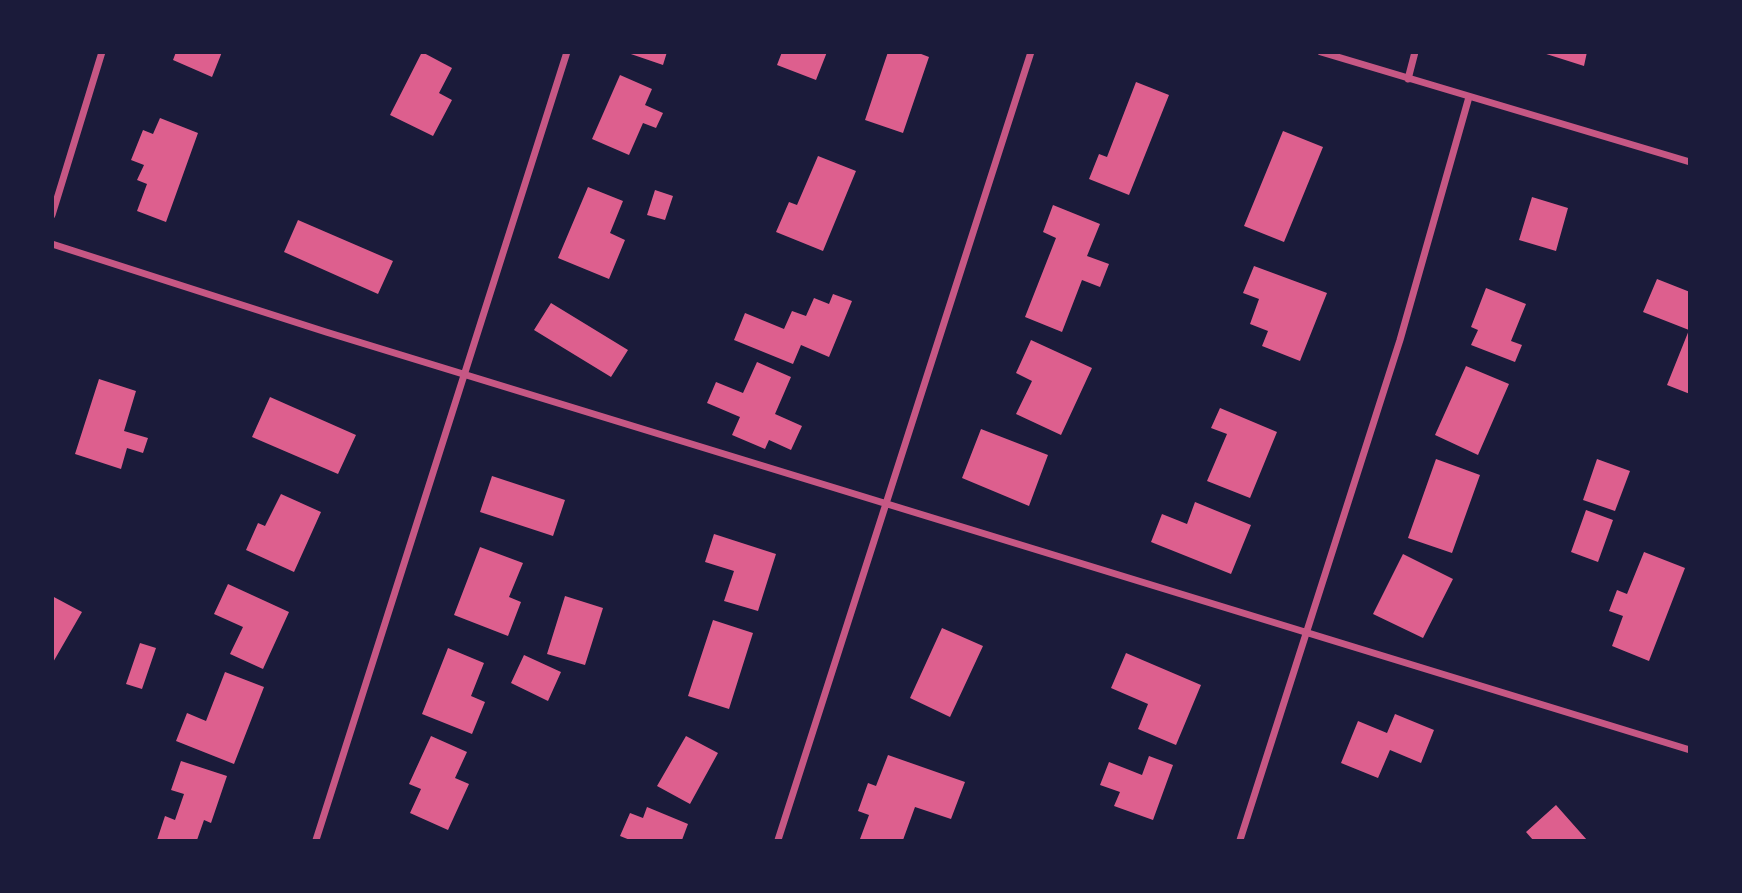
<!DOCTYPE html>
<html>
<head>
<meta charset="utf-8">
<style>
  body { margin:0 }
  #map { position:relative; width:1742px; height:893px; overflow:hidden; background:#1b1b3a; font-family:Ubuntu,sans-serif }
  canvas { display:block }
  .frame { position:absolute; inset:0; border:54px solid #1b1b3a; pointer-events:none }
</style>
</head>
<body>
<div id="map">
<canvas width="1742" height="893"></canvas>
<div class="frame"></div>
</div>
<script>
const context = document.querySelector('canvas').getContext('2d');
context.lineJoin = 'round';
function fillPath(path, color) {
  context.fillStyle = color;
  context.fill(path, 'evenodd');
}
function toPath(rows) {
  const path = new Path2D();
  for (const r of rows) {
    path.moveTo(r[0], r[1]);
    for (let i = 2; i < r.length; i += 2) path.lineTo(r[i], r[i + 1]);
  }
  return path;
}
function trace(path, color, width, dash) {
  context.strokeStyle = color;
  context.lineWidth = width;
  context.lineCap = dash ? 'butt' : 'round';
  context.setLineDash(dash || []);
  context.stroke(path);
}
fillPath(toPath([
  [176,52,222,52,212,77,173,60],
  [422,52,452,68,439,93,452,100,433,136,390,115],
  [625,52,667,52,663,65],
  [782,52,827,52,816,80,777,65],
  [888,52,916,52,929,57,903,133,865,120],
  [1540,52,1587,52,1584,66],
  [620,75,652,89,645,105,663,113,656,128,643,123,629,155,592,139],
  [1136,82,1169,95,1129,195,1089,179,1099,154,1107,157],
  [160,118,198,133,166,222,137,211,147,184,137,180,144,165,131,160,143,130,153,134],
  [1283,131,1323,147,1284,242,1244,226],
  [818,156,856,171,823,251,776,232,789,202,797,205],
  [588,187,623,201,610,233,625,240,609,279,558,258],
  [655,190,673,196,665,220,647,215],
  [1532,197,1568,208,1556,251,1519,240],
  [1053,205,1100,224,1087,256,1109,264,1100,287,1082,280,1062,332,1025,317,1056,238,1043,232],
  [298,220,393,261,378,294,284,252],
  [1254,266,1327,293,1300,361,1262,346,1268,331,1250,324,1259,299,1243,293],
  [1657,279,1690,292,1690,394,1667,385,1689,330,1643,312],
  [1486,288,1526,304,1511,341,1522,345,1515,362,1471,345,1478,330,1471,327],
  [833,294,852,301,829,357,801,345,793,364,734,340,745,313,784,329,792,311,806,316,814,298,829,304],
  [551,303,628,350,611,377,534,330],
  [1031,340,1092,368,1061,435,1016,414,1032,381,1016,373],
  [757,362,791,377,775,414,802,426,791,450,769,440,765,449,732,435,740,417,707,403,716,382,743,393],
  [1466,366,1509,384,1478,455,1435,435],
  [99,379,136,391,124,431,148,438,143,453,127,448,121,469,75,454],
  [270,397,356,435,338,474,252,437],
  [1220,408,1277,432,1250,498,1207,481,1227,434,1211,428],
  [981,429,1048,455,1029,506,962,478],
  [1436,459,1480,475,1452,553,1408,538],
  [1597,459,1630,471,1615,511,1583,500],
  [492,476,565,500,553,536,480,512],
  [281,494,321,512,294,572,246,550,258,523,265,526],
  [1195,502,1251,525,1231,574,1151,542,1162,514,1187,524],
  [1586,510,1613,520,1598,562,1571,552],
  [714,534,776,554,758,611,724,601,734,571,705,562],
  [480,547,523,563,509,597,521,602,508,636,454,615],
  [1644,552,1685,568,1649,661,1612,646,1623,616,1609,611,1617,590,1627,594],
  [1403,554,1453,579,1423,638,1373,614],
  [228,584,289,612,263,669,230,654,243,627,214,614],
  [52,596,82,612,52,664],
  [565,596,603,608,585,665,547,654],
  [713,620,753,633,729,709,688,696],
  [942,628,983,646,950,717,910,698],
  [140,643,156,648,142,689,126,684],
  [448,648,484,663,471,696,485,702,472,734,422,714],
  [1126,653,1201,685,1176,745,1138,729,1148,704,1111,688],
  [524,655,561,672,548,701,511,683],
  [225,672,264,687,234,764,176,741,187,713,206,721],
  [1395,714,1434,730,1421,763,1390,750,1378,778,1341,763,1358,721,1387,733],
  [431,736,467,752,455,778,469,784,448,830,410,813,421,789,409,784],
  [686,736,718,753,690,804,657,786],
  [888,755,965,782,951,819,915,807,903,840,860,839,869,815,858,811,868,783,876,786],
  [1149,756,1173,765,1153,820,1114,806,1120,792,1100,785,1109,762,1142,775],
  [181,761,227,776,211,823,204,820,197,840,157,840,165,816,175,820,184,794,171,790],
  [1556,805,1587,840,1533,840,1526,832],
  [647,807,688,824,682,840,630,840,620,836,630,813,643,818]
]), '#dd5f8e');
trace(toPath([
  [1321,52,1690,162],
  [1408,79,1415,52],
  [52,215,102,52],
  [52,244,326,332,1690,750],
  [316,840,567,52],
  [778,840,1031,52],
  [1240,840,1400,340,1469,97]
]), '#c65784', 7);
</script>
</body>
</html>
